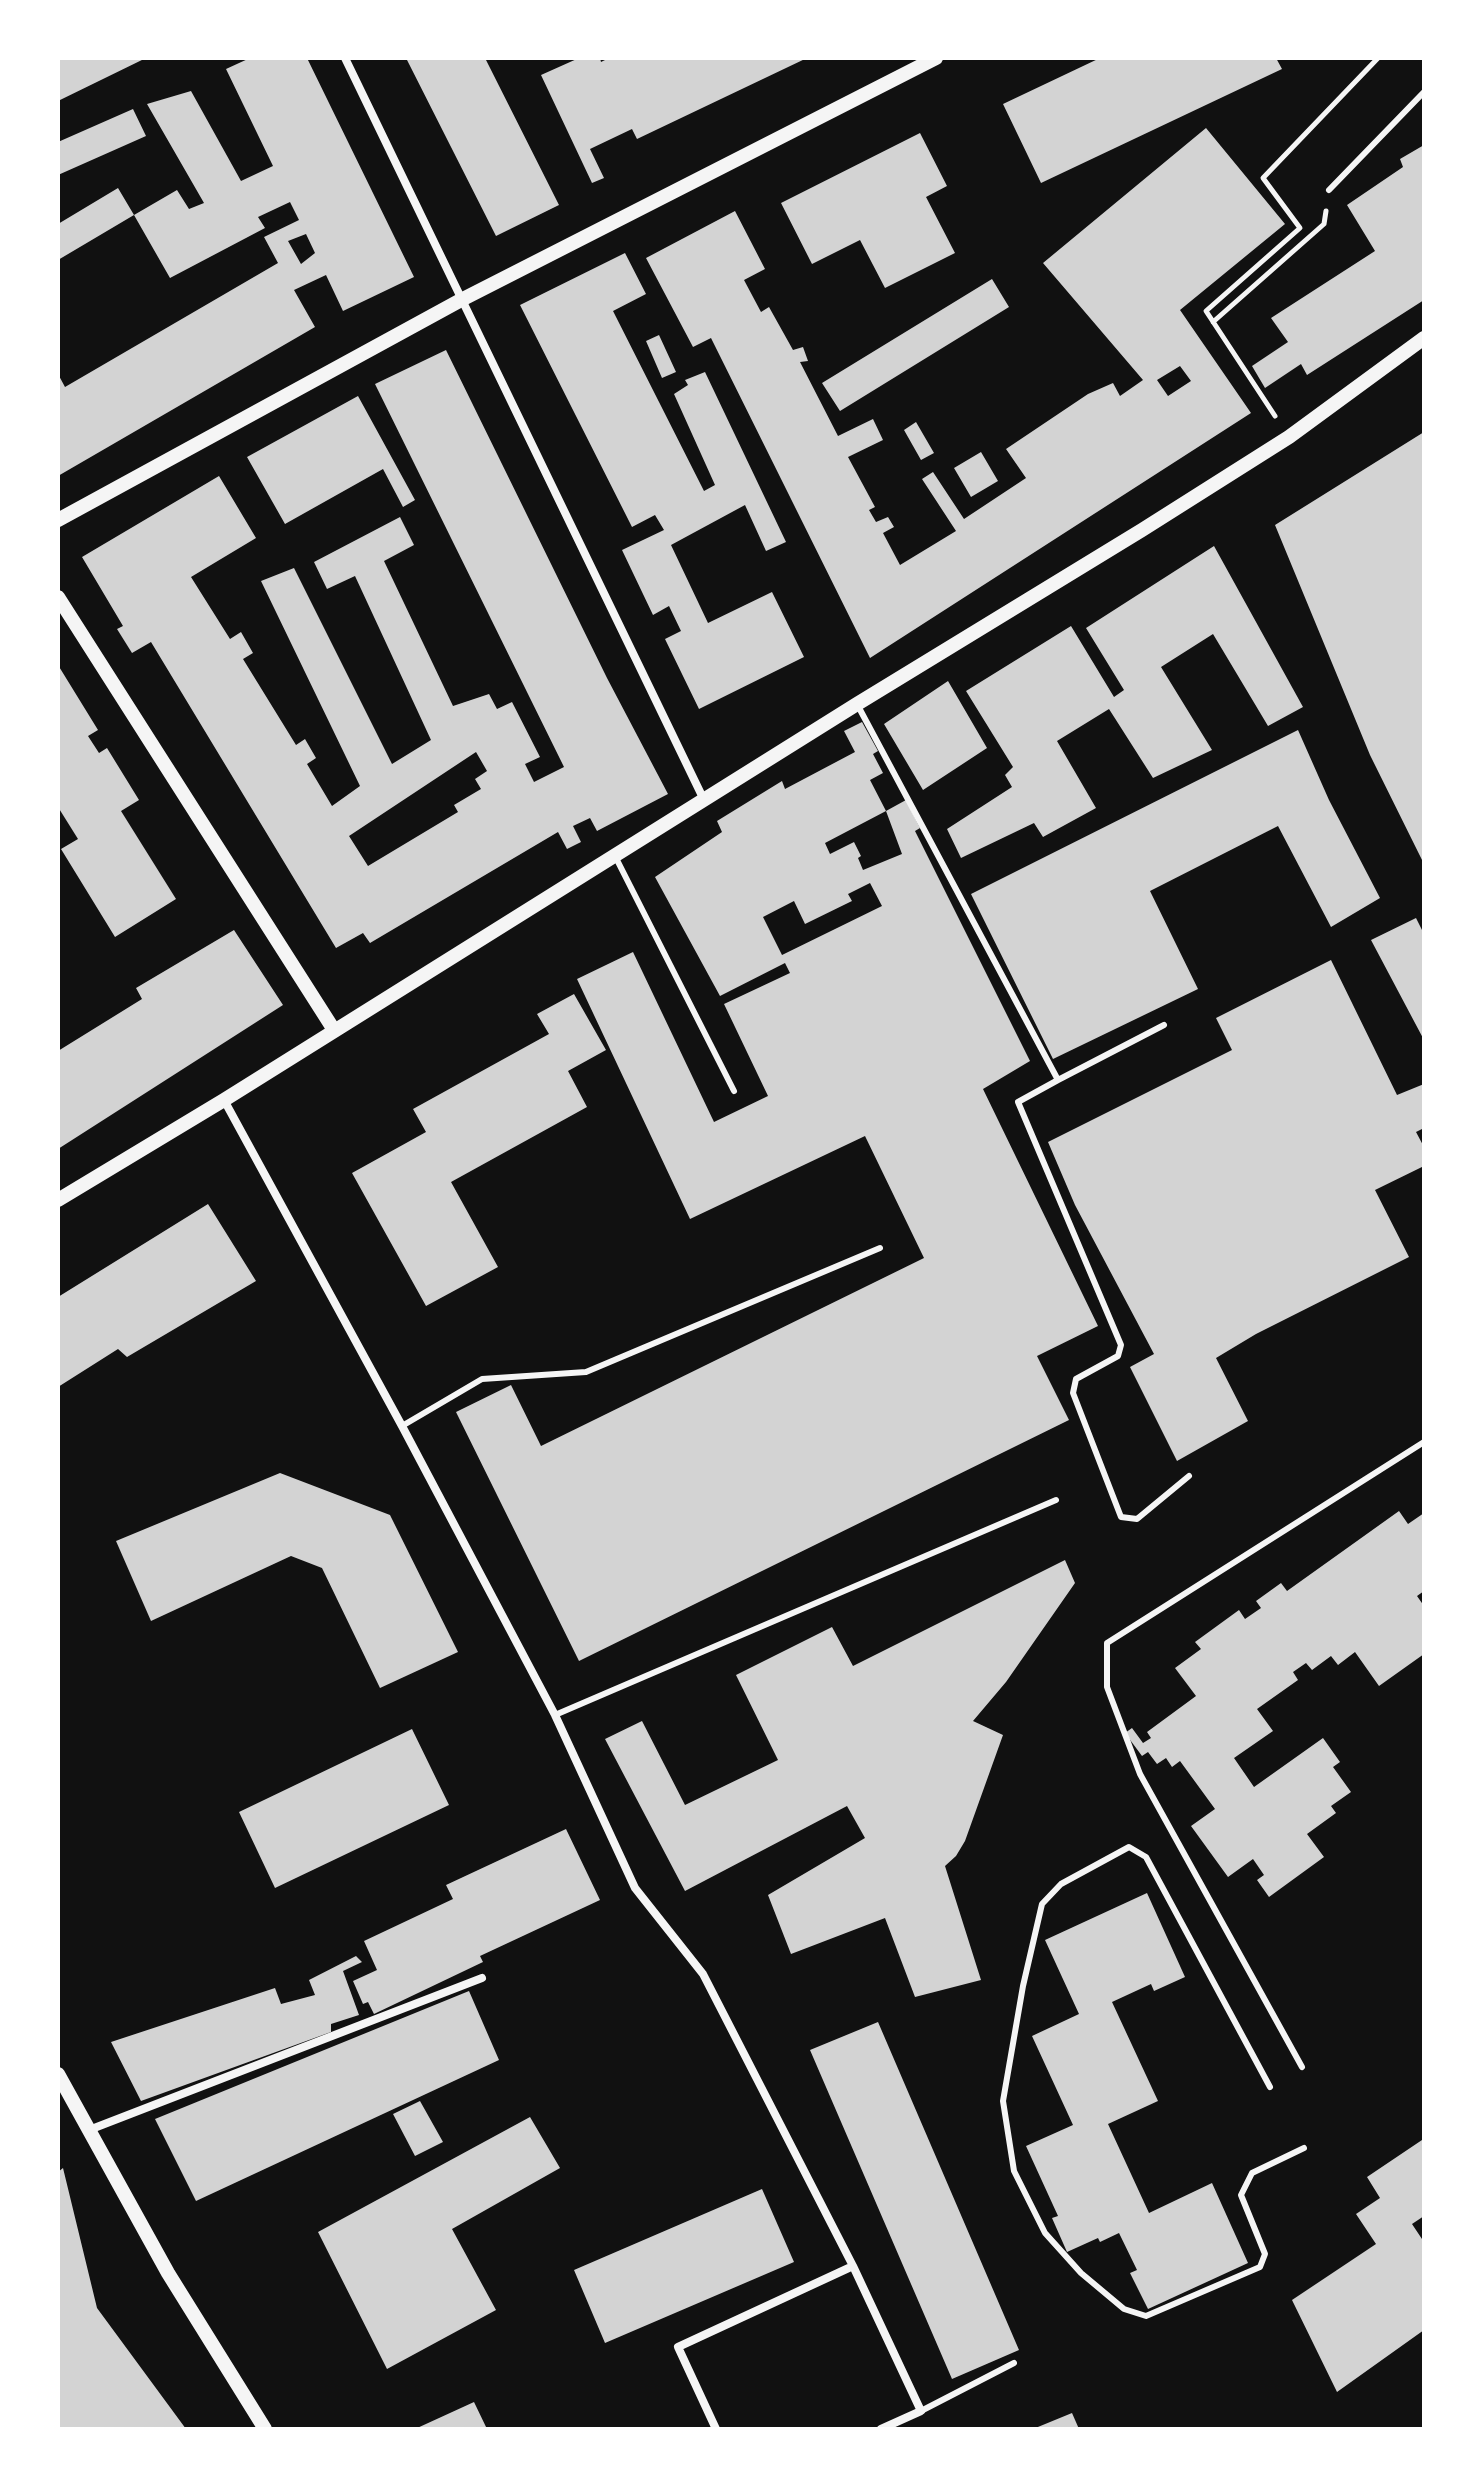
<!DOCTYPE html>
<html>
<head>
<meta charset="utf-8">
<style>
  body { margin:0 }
  #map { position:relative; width:1482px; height:2487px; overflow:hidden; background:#111; font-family:Spectral,serif }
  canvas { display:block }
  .frame { position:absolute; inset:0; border:60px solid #fff; pointer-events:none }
</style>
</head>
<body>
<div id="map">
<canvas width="1482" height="2487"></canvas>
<div class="frame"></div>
</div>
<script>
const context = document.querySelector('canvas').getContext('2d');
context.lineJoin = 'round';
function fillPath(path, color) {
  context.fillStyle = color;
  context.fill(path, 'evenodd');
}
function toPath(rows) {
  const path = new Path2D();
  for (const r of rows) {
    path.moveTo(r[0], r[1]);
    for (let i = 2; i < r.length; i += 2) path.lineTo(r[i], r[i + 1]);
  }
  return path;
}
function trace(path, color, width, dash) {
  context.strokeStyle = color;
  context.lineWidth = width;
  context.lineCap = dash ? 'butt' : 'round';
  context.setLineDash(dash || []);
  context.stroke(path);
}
fillPath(toPath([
  [58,58,146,58,58,101],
  [250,58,307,58,414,277,343,311,326,275,294,290,315,327,58,476,58,374,65,387,278,263,264,237,299,220,290,202,258,217,265,228,170,278,134,215,177,190,189,209,204,203,147,104,191,91,241,181,273,166,226,69],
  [306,234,315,253,301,264,288,241],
  [406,58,485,58,559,205,496,236],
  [579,58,600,58,601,62,609,58,807,58,637,139,632,129,590,149,604,178,592,183,541,75],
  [1100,58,1276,58,1282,69,1041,183,1003,104],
  [133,109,146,136,58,175,58,142],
  [1206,128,1285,224,1180,310,1251,413,870,658,711,338,693,347,646,258,735,211,765,269,744,280,761,312,769,307,793,350,803,347,808,361,800,362,838,436,873,419,883,440,848,457,875,507,869,510,876,522,888,517,894,527,883,533,900,565,956,531,922,479,933,472,964,519,1026,478,1006,449,1088,394,1113,383,1120,396,1143,380,1043,263],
  [1180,366,1191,381,1168,396,1157,380],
  [920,133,947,186,926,197,955,253,885,288,860,240,812,264,781,203],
  [1424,145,1424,300,1307,375,1301,364,1265,388,1252,366,1288,342,1271,318,1375,251,1347,205,1403,167,1400,159],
  [118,188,134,215,58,260,58,224],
  [625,253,646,294,613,311,704,491,715,485,674,394,688,385,685,380,705,372,786,542,766,551,745,505,671,545,708,623,772,592,804,657,699,709,665,639,681,631,669,606,653,615,622,550,664,530,655,515,632,527,520,305],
  [992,279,1009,307,840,411,822,383],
  [659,335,676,372,662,378,646,341],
  [446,350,607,678,668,794,597,831,590,818,573,826,581,842,567,849,558,832,370,943,363,933,336,948,151,642,132,653,117,629,123,626,82,557,219,476,256,538,191,577,230,639,241,632,253,653,243,659,296,745,305,739,316,758,307,764,332,806,360,786,261,581,294,568,392,764,431,740,355,576,327,589,314,562,400,517,414,545,384,561,453,706,489,694,497,709,512,702,540,757,525,764,534,782,564,767,375,384],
  [476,752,487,771,475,779,481,789,454,805,458,812,368,866,349,836],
  [358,396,415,500,403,507,383,469,285,524,247,457],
  [916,422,934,453,921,460,904,430],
  [1424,432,1424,864,1370,755,1275,525],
  [981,452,998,481,971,497,954,468],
  [1214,546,1303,707,1268,726,1213,634,1161,667,1212,750,1153,778,1109,709,1057,741,1096,808,1043,837,1034,823,961,858,947,829,1012,787,1005,775,1013,767,966,691,1071,626,1114,697,1124,690,1086,628],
  [58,665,98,730,88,736,99,753,107,748,139,800,121,811,176,899,115,937,61,849,78,839,58,807],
  [948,681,987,748,923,790,884,724],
  [862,722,878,751,873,754,883,773,870,780,886,811,825,843,830,854,854,842,861,856,858,858,863,870,902,854,886,811,906,800,920,828,915,831,1030,1061,983,1089,1098,1326,1037,1356,1069,1420,579,1661,456,1412,511,1385,541,1446,924,1258,865,1136,690,1219,577,979,633,952,714,1122,768,1096,724,1004,790,973,785,963,720,996,655,877,722,832,717,821,782,781,785,789,855,752,844,731],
  [870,883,882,906,782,955,763,917,794,901,805,924,852,901,848,894],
  [1298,730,1329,800,1380,898,1331,927,1278,826,1150,891,1198,989,1053,1059,971,894],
  [1416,918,1424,934,1424,1040,1371,940],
  [234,930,283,1005,58,1149,58,1051,142,999,136,988],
  [1331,960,1397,1095,1424,1084,1424,1128,1416,1132,1424,1147,1424,1166,1375,1190,1409,1257,1256,1334,1216,1358,1248,1421,1177,1461,1130,1367,1154,1354,1075,1205,1048,1142,1232,1050,1216,1018],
  [574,994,606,1050,568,1071,587,1107,451,1182,498,1267,426,1306,352,1173,426,1132,413,1109,549,1034,537,1014],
  [208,1204,256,1281,127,1357,118,1349,58,1387,58,1297],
  [280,1473,390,1515,458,1652,380,1688,322,1568,291,1556,151,1621,116,1541],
  [1399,1511,1408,1524,1424,1513,1424,1591,1417,1596,1424,1606,1424,1654,1379,1686,1355,1652,1338,1665,1331,1656,1312,1670,1306,1663,1293,1672,1298,1680,1257,1709,1273,1731,1234,1758,1254,1787,1323,1738,1340,1762,1333,1767,1351,1792,1331,1806,1336,1813,1307,1834,1324,1857,1269,1897,1257,1880,1264,1875,1253,1859,1228,1877,1191,1826,1215,1809,1180,1761,1172,1767,1166,1758,1157,1764,1148,1752,1142,1756,1125,1733,1132,1728,1143,1743,1151,1738,1147,1732,1196,1696,1175,1668,1201,1649,1195,1642,1239,1610,1245,1619,1261,1608,1256,1601,1281,1583,1287,1591],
  [1065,1560,1075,1583,1006,1682,973,1721,1003,1735,965,1841,956,1856,945,1866,981,1980,915,1997,885,1918,791,1954,768,1895,865,1838,847,1806,685,1891,605,1739,642,1721,685,1805,778,1760,736,1675,832,1627,853,1666],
  [412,1729,449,1805,275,1888,239,1812],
  [566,1829,600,1900,480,1956,483,1962,374,2014,368,2002,363,2004,353,1981,377,1970,364,1941,453,1899,446,1885],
  [1147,1893,1185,1977,1154,1991,1151,1984,1112,2002,1158,2101,1108,2124,1149,2213,1212,2183,1248,2263,1148,2309,1130,2273,1137,2270,1119,2233,1100,2242,1098,2238,1067,2252,1052,2218,1058,2216,1026,2146,1073,2125,1032,2036,1079,2014,1045,1940],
  [356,1956,362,1962,343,1971,359,2015,331,2024,331,2032,141,2101,111,2042,275,1988,281,2004,315,1995,309,1980],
  [469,1991,499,2060,196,2201,155,2119],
  [878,2022,1019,2350,952,2379,810,2050],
  [420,2101,443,2142,415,2156,393,2114],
  [530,2117,560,2168,452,2229,496,2310,387,2369,318,2232],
  [1422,2140,1424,2216,1412,2224,1424,2242,1424,2330,1337,2392,1292,2300,1376,2244,1356,2214,1380,2198,1367,2177],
  [63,2168,97,2308,186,2429,58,2429,58,2172],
  [762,2189,794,2262,605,2343,574,2270],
  [474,2402,487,2429,415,2429],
  [1072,2413,1079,2429,1033,2429]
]), '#d3d3d3');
trace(toPath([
  [1213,322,1324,224,1326,211],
  [1275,416,1206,311,1300,228,1263,178,1378,58]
]), '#f5f5f5', 5);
trace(toPath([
  [1329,190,1424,92],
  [857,704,1058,1080,1018,1102,1121,1345,1118,1356,1076,1379,1073,1393,1121,1517,1137,1519,1189,1476],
  [615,856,734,1091],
  [1058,1080,1164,1025],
  [402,1426,482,1379,586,1372,880,1248],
  [555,1715,1056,1500],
  [1302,2067,1140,1774,1107,1687,1107,1643,1424,1442],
  [1270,2087,1146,1857,1129,1847,1061,1884,1042,1904,1023,1986,1003,2101,1014,2171,1045,2233,1081,2273,1124,2309,1146,2316,1260,2267,1265,2254,1241,2195,1252,2173,1304,2148],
  [921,2411,1014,2363]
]), '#f5f5f5', 6);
trace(toPath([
  [345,58,704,800],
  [224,1100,402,1426,555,1715,635,1888,703,1974,853,2266,921,2411,881,2429],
  [89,2130,482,1978],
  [716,2429,678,2347,853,2266]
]), '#f5f5f5', 8);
trace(toPath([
  [58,520,461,300,936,58],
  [58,597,334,1030],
  [58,1200,224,1100,857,704,1142,530,1289,437,1424,338],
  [58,2074,168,2273,265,2429]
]), '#f5f5f5', 14);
</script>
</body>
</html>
